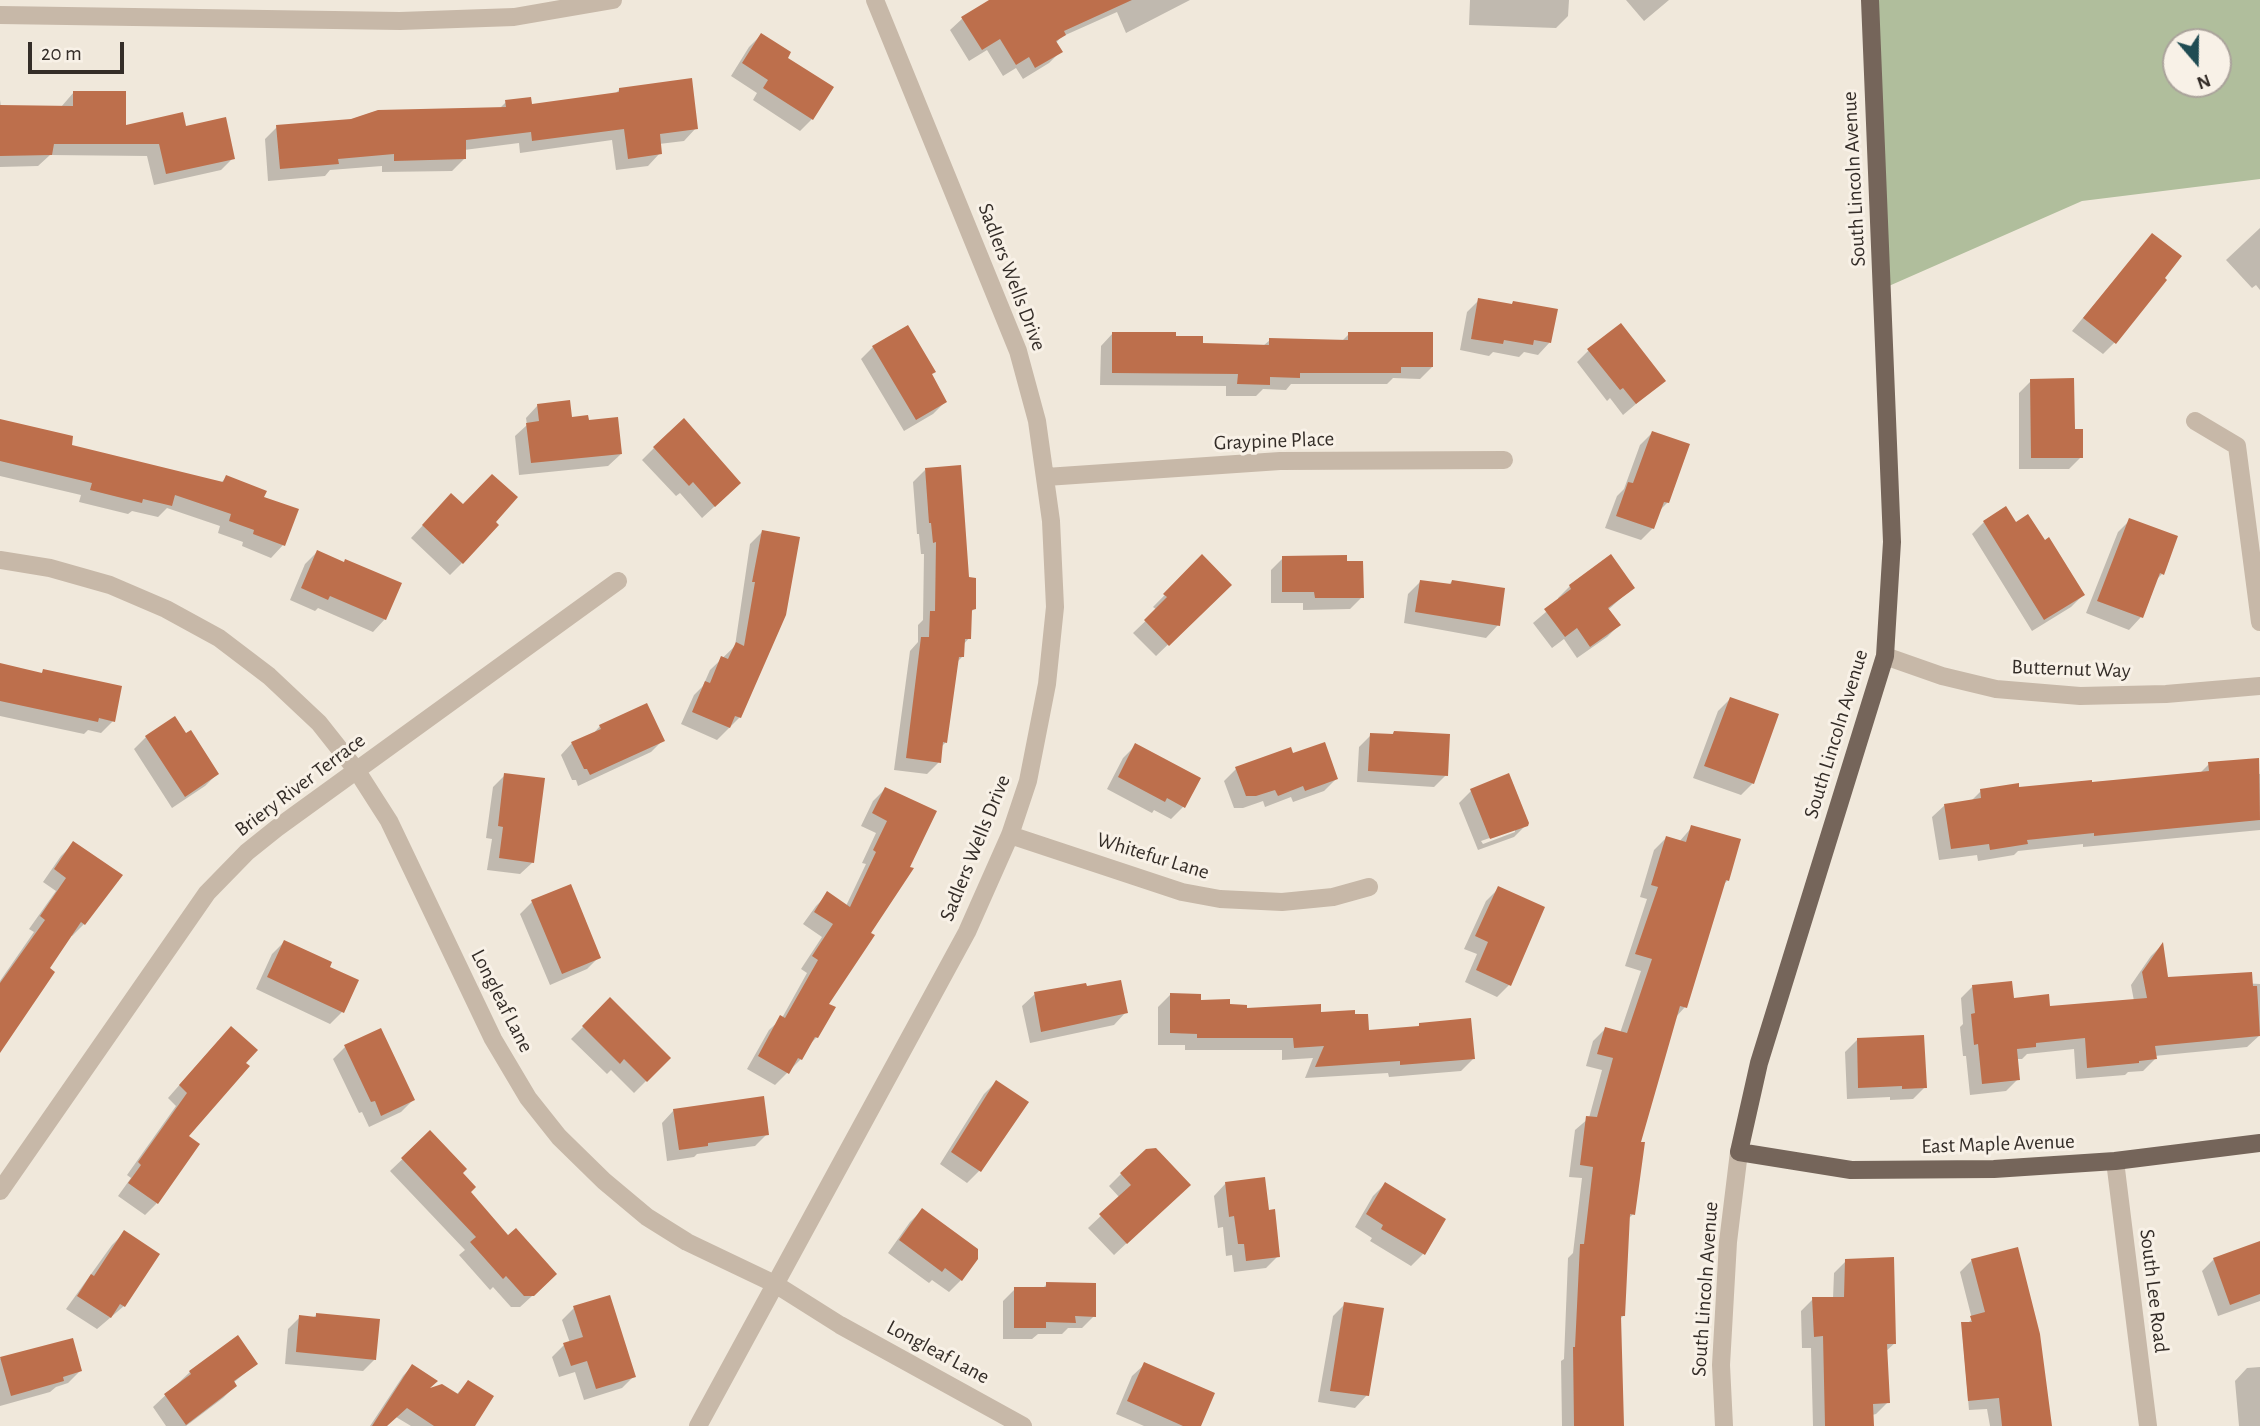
<!DOCTYPE html>
<html>
<head>
<meta charset="utf-8">
<style>
  body { margin:0 }
  #map { position:relative; width:2260px; height:1426px; overflow:hidden; background:#f0e8db; font-family:"Alegreya Sans",sans-serif }
  canvas { display:block }
  .north { position:absolute; left:2162px; top:28px; width:70px; height:70px; box-sizing:border-box; background:#f8f1e7; border:2px solid #aaa39b; border-radius:50%; rotate:160deg; font-size:19px; font-weight:700; line-height:28px; text-align:center; color:#342d28 }
  .north::after { content:''; display:block; margin:auto; width:24px; height:32px; background:#204c53; clip-path:polygon(50% 0,100% 100%,50% 72%,0 100%) }
  .scale { position:absolute; left:28px; top:42px; width:96px; height:32px; box-sizing:border-box; border:4px solid #342d28; border-top:0; padding-left:9px; font-size:21px; line-height:24px; white-space:nowrap; color:#342d28; -webkit-text-stroke:5px #f8f1e7; paint-order:stroke }
</style>
</head>
<body>
<div id="map">
<canvas width="2260" height="1426"></canvas>
<div class="north">N</div>
<div class="scale">20 m</div>
</div>
<script>
const context = document.querySelector('canvas').getContext('2d');
context.lineJoin = 'round';
function fillPath(path, color) {
  context.fillStyle = color;
  context.fill(path, 'evenodd');
}
function toPath(rows) {
  const path = new Path2D();
  for (const r of rows) {
    path.moveTo(r[0], r[1]);
    for (let i = 2; i < r.length; i += 2) path.lineTo(r[i], r[i + 1]);
  }
  return path;
}
function trace(path, color, width, dash) {
  context.strokeStyle = color;
  context.lineWidth = width;
  context.lineCap = dash ? 'butt' : 'round';
  context.setLineDash(dash || []);
  context.stroke(path);
}
function write(font, color, halo, rows, align = 'center') {
  context.font = font + ' "Alegreya Sans",sans-serif';
  context.lineWidth = 6;
  context.setLineDash([]);
  context.textBaseline = 'middle';
  context.strokeStyle = halo;
  context.fillStyle = color;
  for (const [text, x, y, turn = 0] of rows) {
    context.save();
    context.translate(x, y);
    context.rotate((+turn || 0) * Math.PI / 180);
    context.textAlign = isNaN(turn) ? turn : align;
    if (halo) context.strokeText(text, 0, 0);
    context.fillText(text, 0, 0);
    context.restore();
  }
}
fillPath(toPath([
  [1870,0,2260,0,2260,179,2082,201,1882,289],
  [2176,42,2218,42,2218,84,2176,84]
]), '#b0be9c');
fillPath(toPath([
  [992,0,1190,0,1126,33,1117,12,1061,37,1056,43,1061,51,1049,63,1023,79,1016,68,1003,76,987,50,969,61,950,30,963,18],
  [1470,0,1569,0,1568,16,1556,28,1469,25],
  [1626,0,1669,0,1644,21],
  [761,35,785,59,812,119,800,131,753,100,757,93,731,76,749,47],
  [620,89,696,128,684,141,659,144,660,153,648,166,616,170,612,140,520,153,519,143,464,150,465,158,452,171,382,172,382,166,330,170,325,176,268,181,265,139,277,127,499,109,506,102,530,106,614,95],
  [74,92,124,127,184,128,233,158,221,170,154,185,147,156,50,155,38,166,0,167,0,100,1,107,61,107],
  [2260,228,2260,290,2256,285,2252,288,2226,260],
  [2152,235,2115,342,2103,354,2072,331],
  [1479,300,1510,306,1513,303,1550,342,1538,355,1524,352,1519,357,1493,352,1489,356,1460,350,1467,312],
  [1113,333,1174,338,1201,345,1263,346,1270,340,1341,342,1349,334,1432,367,1420,379,1393,378,1387,384,1291,384,1286,390,1263,389,1256,396,1226,396,1226,386,1100,385,1101,346],
  [873,347,930,375,945,402,933,414,904,431,861,359],
  [1589,350,1663,381,1623,415,1610,398,1607,401,1577,362],
  [2031,381,2073,431,2081,457,2069,469,2019,469,2019,393],
  [538,405,571,419,588,422,621,454,608,466,519,475,515,436,527,425,526,418],
  [0,421,69,446,221,483,226,477,262,498,296,510,283,545,271,558,242,546,243,542,218,533,220,526,167,508,158,517,132,511,128,514,79,502,81,495,0,476],
  [1652,433,1668,502,1659,511,1653,528,1641,540,1605,528,1617,496,1624,489,1640,445],
  [654,448,727,495,702,518,680,493,676,496,642,460],
  [925,470,968,579,974,609,970,613,969,638,963,645,963,656,956,663,946,742,941,747,939,762,927,774,894,770,910,651,918,642,918,625,923,620,924,554,921,554,919,534,917,534,913,482],
  [463,506,462,563,450,575,411,538,439,508],
  [2130,520,2162,574,2155,581,2141,617,2129,630,2086,613,2118,532],
  [1984,522,2015,524,2083,595,2071,607,2032,631,1972,534],
  [762,532,740,717,717,740,681,724,694,695,703,686,710,670,735,646,750,544],
  [317,552,385,619,373,632,318,608,315,611,290,600,305,564],
  [1202,557,1230,585,1156,656,1133,633,1157,610,1153,607],
  [1610,557,1633,587,1608,610,1619,625,1607,637,1577,658,1564,639,1552,648,1533,623,1559,601,1558,598,1570,586],
  [1283,558,1362,597,1350,609,1303,610,1303,603,1271,603,1271,570],
  [1452,581,1498,625,1486,638,1404,623,1408,594,1420,582,1448,586],
  [0,665,40,674,44,671,113,721,101,733,88,730,84,734,0,716],
  [1730,699,1753,783,1741,795,1693,778,1718,711],
  [600,726,663,740,651,752,578,786,576,780,572,780,561,755,572,743,592,735],
  [1394,732,1446,775,1434,787,1357,782,1359,747,1371,735,1391,736],
  [146,737,217,774,205,786,172,808,134,749],
  [1135,746,1198,779,1183,807,1171,819,1154,810,1152,813,1107,789,1123,758],
  [1292,756,1336,779,1324,791,1293,802,1291,797,1265,807,1263,801,1243,808,1234,808,1224,781,1236,769],
  [2209,764,2260,774,2260,830,2083,847,2083,844,2018,851,2014,855,1978,861,1977,855,1939,860,1932,817,1945,805,1971,801,1981,791,2090,784,2199,774],
  [505,775,533,862,520,874,487,870,492,839,486,838,493,787],
  [885,789,908,868,827,1004,817,1037,808,1046,801,1059,775,1085,747,1069,769,1030,782,1018,807,973,801,969,822,937,803,924,816,906,828,894,846,906,866,864,862,863,876,833,861,826,873,801],
  [1471,791,1526,825,1514,837,1478,850,1459,803],
  [1515,829,1515,832,1483,844,1481,841],
  [1692,827,1728,880,1722,886,1685,1007,1675,1018,1638,1143,1633,1214,1628,1219,1624,1315,1620,1319,1622,1426,1562,1426,1561,1361,1564,1359,1568,1258,1573,1253,1582,1178,1569,1177,1575,1130,1589,1118,1602,1070,1586,1066,1593,1041,1605,1029,1620,1033,1641,971,1625,966,1647,899,1640,897,1654,850,1666,838,1679,842],
  [73,844,84,924,72,936,70,935,0,1045,0,981,34,932,29,929,56,891,43,882,61,856],
  [1498,889,1509,985,1497,997,1465,982,1477,954,1464,949,1486,901],
  [532,902,599,957,587,969,550,985,520,914],
  [284,942,327,968,342,1012,330,1024,256,989,272,954],
  [2162,945,2166,979,2260,984,2260,1035,2247,1047,2154,1056,2155,1059,2143,1071,2128,1072,2125,1075,2076,1079,2074,1049,2027,1054,2022,1059,2016,1059,2018,1079,2006,1091,1970,1095,1966,1056,1963,1056,1960,1027,1963,1024,1961,998,1973,986,2012,1000,2049,1008,2134,1001,2131,985,2151,956],
  [1035,994,1126,1012,1114,1025,1030,1043,1022,1006],
  [1170,995,1245,1010,1319,1014,1367,1032,1416,1028,1420,1025,1473,1059,1461,1071,1389,1077,1388,1073,1305,1078,1313,1058,1282,1060,1282,1050,1185,1050,1185,1045,1158,1045,1158,1007],
  [610,1000,669,1058,634,1093,611,1070,607,1074,571,1039],
  [219,1040,157,1203,145,1215,118,1196,131,1178,127,1175,176,1106,168,1098],
  [1857,1040,1925,1087,1913,1099,1890,1100,1890,1097,1847,1099,1845,1052],
  [345,1047,413,1100,401,1112,369,1127,362,1112,359,1113,333,1059],
  [996,1082,979,1171,967,1183,940,1164,984,1094],
  [674,1110,767,1134,755,1146,697,1154,694,1157,667,1161,662,1123],
  [430,1133,461,1173,469,1192,543,1286,520,1307,511,1307,493,1287,490,1290,459,1255,465,1250,390,1171],
  [1121,1174,1176,1197,1114,1255,1088,1228,1120,1198,1109,1186],
  [1226,1183,1268,1212,1278,1256,1266,1268,1234,1272,1232,1255,1226,1256,1223,1227,1218,1228,1214,1196],
  [1385,1184,1423,1254,1411,1266,1370,1241,1372,1238,1355,1227,1373,1196],
  [922,1210,961,1280,949,1292,932,1280,929,1283,888,1253,910,1222],
  [124,1233,124,1306,97,1329,66,1309,112,1245],
  [2260,1243,2260,1301,2218,1316,2202,1271,2214,1259],
  [1972,1260,2050,1426,1990,1426,1987,1409,1969,1410,1962,1329,1972,1319,1960,1272],
  [1846,1261,1895,1343,1885,1352,1888,1402,1876,1414,1872,1415,1873,1426,1813,1426,1811,1348,1802,1348,1801,1311,1813,1299,1833,1299,1834,1273],
  [1047,1284,1094,1316,1082,1328,1068,1328,1062,1334,1038,1334,1032,1339,1003,1339,1003,1301,1015,1289,1042,1289],
  [1345,1304,1367,1395,1355,1408,1318,1402,1333,1316],
  [574,1308,634,1376,622,1388,584,1400,575,1372,559,1377,552,1357,564,1345,570,1343,562,1320],
  [316,1315,375,1359,363,1371,285,1364,288,1329,300,1317,313,1318],
  [0,1359,1,1358,80,1371,68,1383,56,1387,50,1392,0,1406],
  [256,1364,233,1383,235,1386,223,1398,186,1426,166,1426,153,1407,190,1372],
  [1145,1364,1199,1426,1144,1426,1116,1414,1132,1376],
  [412,1366,425,1391,456,1395,468,1382,473,1426,411,1426,396,1417,386,1426,370,1426,403,1376],
  [2260,1367,2260,1426,2239,1426,2235,1381,2247,1368]
]), '#0003');
fillPath(toPath([
  [989,0,1132,0,1064,31,1066,35,1056,41,1063,52,1035,68,1029,57,1016,65,1000,39,982,50,961,17],
  [761,33,791,52,788,58,834,87,813,120,763,88,768,80,742,63],
  [692,78,698,129,660,134,662,154,628,159,624,129,532,141,531,132,466,140,466,159,394,161,394,154,338,159,339,164,280,169,276,125,351,119,378,110,506,107,505,100,531,97,532,104,619,92,619,88],
  [73,91,126,91,126,125,183,112,186,126,226,117,235,159,166,174,159,144,54,144,52,155,0,156,0,105,73,106],
  [2152,233,2182,256,2165,278,2167,280,2116,344,2083,318],
  [1478,298,1512,304,1513,301,1558,309,1551,343,1534,340,1533,345,1504,340,1503,344,1471,339],
  [1621,323,1666,381,1636,404,1623,388,1620,390,1587,349],
  [908,325,936,372,932,374,947,402,916,420,872,346],
  [1112,332,1176,332,1176,336,1203,336,1203,343,1269,345,1269,338,1348,340,1348,332,1433,332,1433,367,1401,367,1401,373,1300,373,1300,378,1270,377,1270,385,1237,384,1238,374,1112,373],
  [2074,378,2075,429,2083,429,2083,458,2031,458,2030,379],
  [570,400,572,417,588,415,589,420,618,417,622,454,531,463,526,423,539,421,537,404],
  [684,418,741,483,715,507,693,482,689,486,653,447],
  [0,419,73,436,72,445,223,482,226,475,267,491,264,497,299,509,285,546,253,534,254,530,229,521,231,514,175,495,172,506,143,499,142,503,90,490,92,483,0,461],
  [1652,431,1690,444,1669,503,1664,502,1654,529,1616,516,1628,482,1633,483],
  [961,465,969,577,976,578,976,609,972,610,971,639,965,639,964,657,959,657,947,743,943,742,941,763,906,758,921,637,929,637,930,611,935,611,936,542,933,543,931,523,929,523,925,468],
  [492,474,518,497,496,522,499,525,463,564,422,525,451,493,463,504],
  [2006,506,2016,522,2028,514,2045,540,2049,537,2085,595,2044,620,1983,521],
  [2129,518,2178,536,2164,575,2160,573,2143,618,2097,601],
  [762,530,800,537,786,615,741,718,735,716,730,728,692,712,705,681,710,683,721,656,728,659,736,642,744,646,755,582,752,582],
  [317,550,344,562,345,559,402,583,386,620,330,596,328,600,301,588],
  [1202,554,1232,585,1169,646,1144,620,1167,597,1163,594],
  [1611,554,1635,588,1608,608,1621,625,1590,647,1577,628,1565,637,1544,609,1571,589,1569,585],
  [1347,555,1347,561,1363,561,1364,598,1315,598,1314,592,1282,592,1282,556],
  [1420,580,1451,584,1452,580,1505,588,1500,626,1415,612],
  [0,663,42,673,43,669,122,686,115,722,99,718,98,722,0,701],
  [1730,697,1779,714,1754,784,1704,766],
  [647,703,665,741,590,775,587,769,584,769,571,742,601,729,599,725],
  [175,716,186,733,191,730,219,774,185,797,145,736],
  [1394,731,1450,734,1448,776,1368,771,1370,733,1393,734],
  [1325,742,1338,779,1305,791,1303,786,1278,796,1275,790,1256,796,1246,796,1235,767,1291,747,1293,753],
  [1135,743,1201,778,1185,808,1167,798,1165,802,1118,777],
  [2259,758,2260,820,2094,836,2094,833,2027,840,2028,844,1990,850,1989,844,1951,849,1944,804,1981,798,1980,789,2019,783,2019,787,2092,780,2092,782,2209,771,2208,762],
  [504,773,545,778,534,863,499,858,503,827,498,826],
  [1509,773,1529,823,1528,826,1490,839,1470,789],
  [885,787,937,811,910,867,914,868,871,933,875,935,829,1004,836,1007,818,1038,815,1037,802,1060,798,1058,789,1074,758,1056,780,1015,785,1018,818,960,812,956,833,924,814,912,827,891,850,907,876,852,873,850,887,821,872,813],
  [1691,825,1741,839,1729,881,1726,880,1687,1008,1680,1006,1641,1142,1645,1142,1635,1215,1630,1214,1625,1316,1621,1316,1624,1426,1574,1426,1573,1347,1575,1347,1580,1244,1584,1244,1593,1167,1580,1165,1586,1116,1597,1117,1613,1058,1597,1054,1605,1027,1627,1033,1652,959,1635,954,1658,887,1651,885,1666,836,1686,842],
  [73,841,123,875,85,925,81,922,50,968,55,972,0,1053,0,983,45,920,40,916,66,878,54,869],
  [571,884,601,958,562,974,531,900],
  [1498,886,1545,907,1511,986,1476,970,1488,942,1475,936],
  [284,940,332,962,330,967,359,980,344,1013,267,977],
  [2163,942,2168,977,2252,972,2253,986,2257,986,2260,1036,2155,1046,2157,1059,2139,1061,2139,1063,2087,1068,2085,1038,2036,1043,2036,1047,2017,1049,2020,1080,1982,1084,1978,1044,1974,1045,1971,1014,1975,1013,1972,985,2012,981,2014,998,2049,994,2050,1006,2147,998,2142,972],
  [1121,980,1128,1013,1041,1032,1034,992,1086,983,1087,986],
  [1170,993,1201,994,1201,1000,1230,999,1230,1004,1247,1005,1247,1008,1321,1004,1321,1012,1355,1010,1355,1014,1368,1014,1369,1030,1419,1026,1419,1023,1471,1018,1475,1059,1400,1065,1400,1061,1315,1067,1324,1046,1294,1048,1293,1038,1197,1038,1197,1034,1170,1033],
  [610,997,671,1058,647,1082,624,1059,620,1064,582,1026],
  [231,1026,258,1050,246,1063,250,1066,189,1136,200,1144,158,1204,128,1183,141,1165,138,1162,187,1093,179,1085],
  [381,1028,415,1100,381,1116,375,1101,371,1102,344,1045],
  [1924,1035,1927,1088,1902,1089,1902,1086,1858,1088,1857,1038],
  [996,1080,1029,1102,981,1172,951,1152],
  [764,1096,769,1135,708,1143,708,1146,679,1150,673,1109],
  [430,1130,467,1169,463,1173,476,1187,471,1192,508,1235,516,1228,557,1274,534,1296,524,1296,506,1276,503,1279,470,1242,476,1237,401,1158],
  [1156,1148,1191,1185,1127,1244,1099,1214,1131,1185,1120,1173,1146,1149],
  [1265,1177,1269,1210,1275,1209,1280,1257,1246,1261,1244,1244,1238,1244,1234,1216,1229,1217,1225,1182],
  [1385,1182,1446,1219,1425,1255,1381,1229,1383,1225,1366,1214],
  [922,1208,978,1249,978,1259,962,1281,945,1268,942,1272,899,1240],
  [124,1230,160,1254,125,1307,120,1304,111,1318,77,1296,91,1274,94,1276],
  [2260,1241,2260,1294,2230,1305,2213,1258],
  [2018,1247,2040,1334,2052,1426,2002,1426,1999,1398,1968,1401,1961,1322,1972,1322,1970,1316,1985,1312,1971,1259],
  [1894,1257,1896,1344,1887,1344,1890,1403,1873,1404,1874,1426,1825,1426,1823,1336,1814,1337,1812,1297,1844,1297,1845,1259],
  [1046,1282,1096,1283,1096,1317,1075,1316,1076,1323,1046,1322,1046,1328,1014,1328,1014,1287,1046,1287],
  [610,1295,636,1377,596,1389,587,1361,571,1366,563,1343,583,1337,573,1306],
  [1344,1302,1384,1308,1369,1396,1330,1391],
  [316,1313,380,1319,376,1360,296,1352,299,1315,316,1317],
  [238,1335,258,1364,234,1381,237,1386,186,1425,164,1394,191,1374,189,1371],
  [73,1338,82,1371,63,1377,64,1381,11,1396,0,1357],
  [1144,1362,1215,1393,1201,1426,1183,1426,1127,1401],
  [412,1364,438,1381,430,1388,442,1384,458,1394,468,1380,494,1396,475,1426,434,1426,407,1408,387,1426,372,1426]
]), '#bd6f4c');
trace(toPath([
  [0,15,400,21,514,17,613,0],
  [2195,421,2237,446,2260,622],
  [1046,477,1280,461,1504,460],
  [0,560,50,568,110,585,166,609,219,638,269,676,319,723,357,771,389,821,493,1039,528,1098,559,1137,604,1181,647,1217,687,1242,775,1284,840,1325,1023,1426],
  [1885,656,1942,676,1996,689,2080,696,2166,694,2260,686],
  [1010,835,1182,892,1220,899,1282,902,1333,897,1369,887],
  [2115,1161,2148,1426],
  [0,1191,207,893,247,852,277,828,618,581],
  [698,1426,967,932,1010,835,1028,781,1047,684,1055,607,1051,521,1037,421,1018,351,875,0],
  [1724,1426,1721,1365,1728,1242,1739,1152]
]), '#c7b8a8', 18);
trace(toPath([
  [1870,0,1892,542,1885,656,1759,1063,1739,1152,1851,1170,1994,1169,2115,1161,2260,1143]
]), '#75655a', 18);
write('21px', '#342d28', '#f8f1e7', [
  ["South Lincoln Avenue",1854,179,-93],
  ["Sadlers Wells Drive",1012,277,69],
  ["Graypine Place",1274,441,-2],
  ["Butternut Way",2071,669,2],
  ["South Lincoln Avenue",1836,734,-73],
  ["Briery River Terrace",300,785,-37],
  ["Sadlers Wells Drive",975,848,-68],
  ["Whitefur Lane",1153,856,17],
  ["Longleaf Lane",502,1001,63],
  ["East Maple Avenue",1998,1144,-2],
  ["South Lincoln Avenue",1705,1289,-86],
  ["South Lee Road",2154,1291,83],
  ["Longleaf Lane",938,1352,28]
]);
</script>
</body>
</html>
